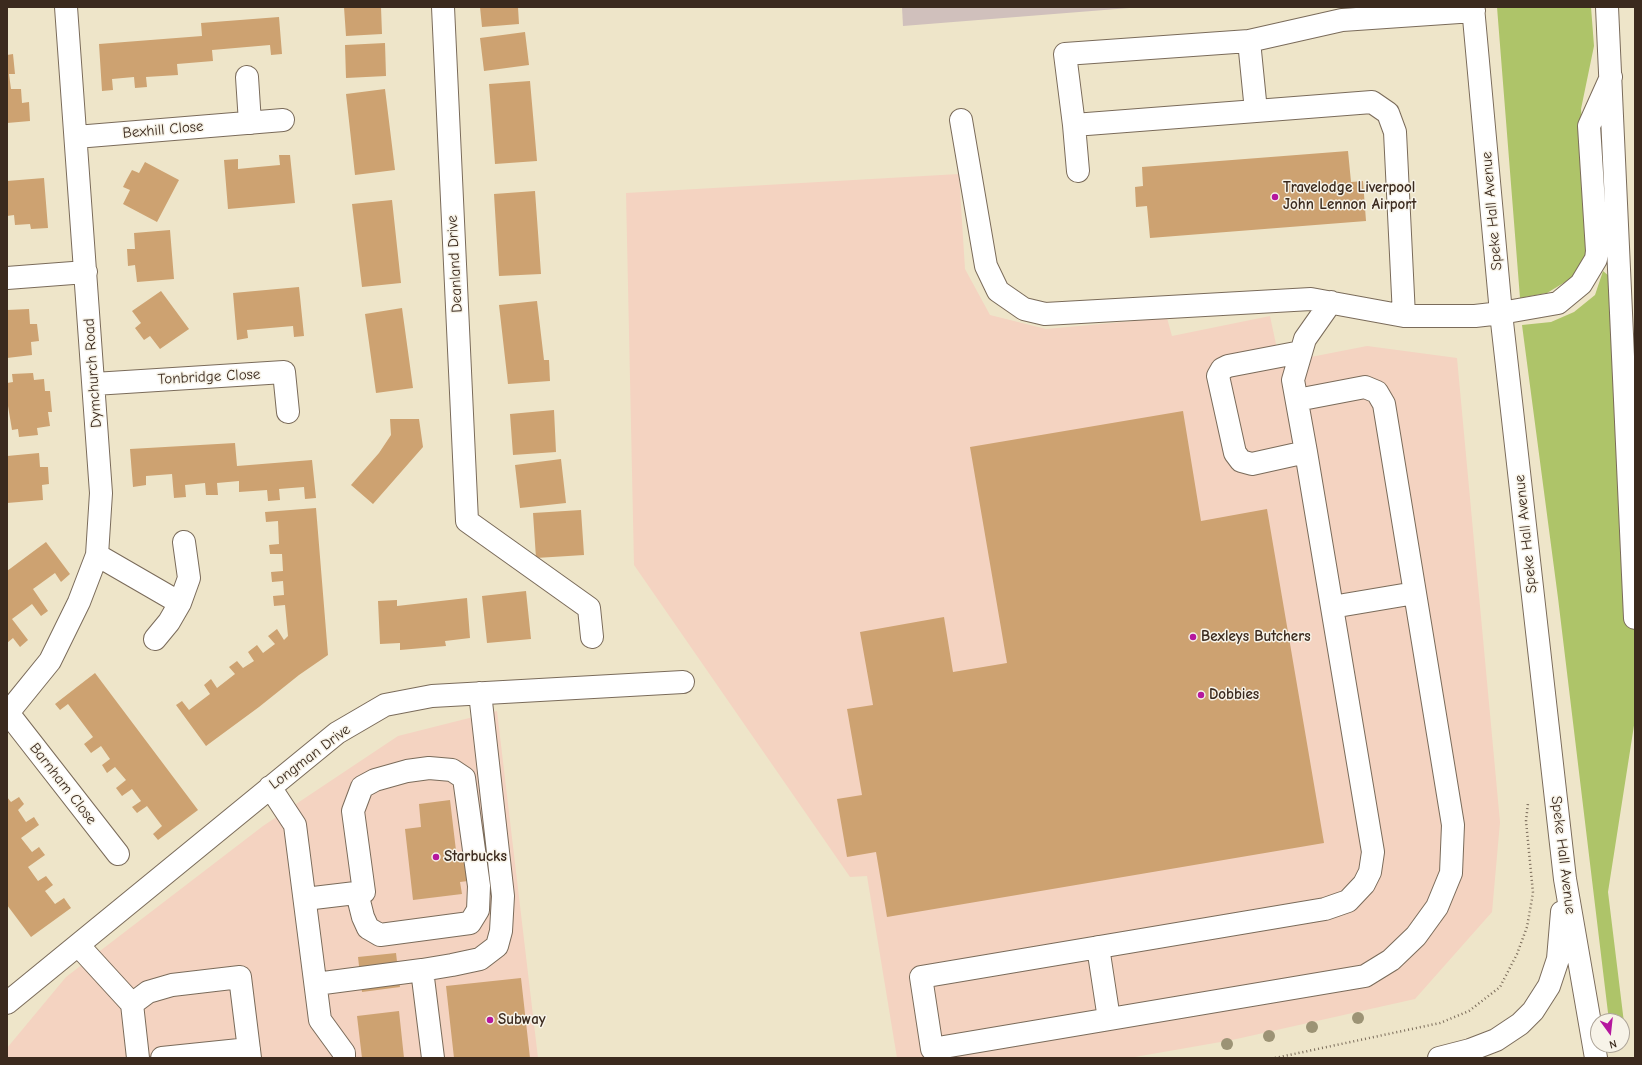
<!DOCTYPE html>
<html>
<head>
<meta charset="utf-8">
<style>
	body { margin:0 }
	#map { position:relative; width:1642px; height:1065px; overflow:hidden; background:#eee5c9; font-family:"Comic Neue",sans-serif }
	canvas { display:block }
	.frame { position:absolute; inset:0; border:8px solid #3b2a1e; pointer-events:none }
	.north { position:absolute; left:1590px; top:1013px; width:40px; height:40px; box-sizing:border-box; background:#f7f3e8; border:1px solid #aca397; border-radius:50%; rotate:165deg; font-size:11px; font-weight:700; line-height:16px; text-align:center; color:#3b2a1e }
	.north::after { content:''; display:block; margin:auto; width:14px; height:18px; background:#b5179e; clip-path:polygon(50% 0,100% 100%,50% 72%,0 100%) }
</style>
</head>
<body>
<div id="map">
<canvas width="1642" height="1065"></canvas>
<div class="frame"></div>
<div class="north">N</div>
</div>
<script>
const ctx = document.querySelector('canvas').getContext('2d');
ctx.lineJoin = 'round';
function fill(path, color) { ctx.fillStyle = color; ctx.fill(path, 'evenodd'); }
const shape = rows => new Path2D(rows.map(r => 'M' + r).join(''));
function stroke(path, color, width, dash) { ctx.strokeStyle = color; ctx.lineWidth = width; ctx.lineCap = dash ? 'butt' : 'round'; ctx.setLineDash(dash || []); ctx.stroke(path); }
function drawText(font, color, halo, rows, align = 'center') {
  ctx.font = font + ' "Comic Neue",sans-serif'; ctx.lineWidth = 3; ctx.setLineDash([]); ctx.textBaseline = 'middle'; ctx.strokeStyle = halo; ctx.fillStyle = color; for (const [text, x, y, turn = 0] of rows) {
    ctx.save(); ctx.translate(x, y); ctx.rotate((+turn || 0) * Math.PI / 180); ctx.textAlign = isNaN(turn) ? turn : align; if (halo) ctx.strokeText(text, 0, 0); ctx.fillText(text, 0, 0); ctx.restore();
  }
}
const built = shape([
	[959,174,965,269,990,315,1046,329,1167,318,1172,336,1270,316,1280,363,1367,346,1457,358,1500,822,1492,912,1415,999,1232,1040,1129,1058,897,1058,867,876,850,877,634,565,626,193],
	[497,711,538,1058,7,1058,7,1048,66,977,263,826,398,736]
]);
const industrial = shape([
	[902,7,1142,7,903,26]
]);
const green = shape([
	[1497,7,1591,7,1594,46,1581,109,1591,252,1575,276,1547,293,1520,298],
	[1603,271,1609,276,1635,582,1635,719,1608,892,1626,1039,1622,1040,1622,1021,1609,1021,1558,598,1522,325,1551,322,1574,312,1595,295]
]);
const building = shape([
	[344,7,381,7,382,34,346,36],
	[480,7,518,7,519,24,482,27],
	[279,17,282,54,271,55,270,45,212,50,213,61,177,64,178,75,146,77,147,87,135,88,134,77,112,79,113,90,102,91,99,44,202,36,201,23],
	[525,32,529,65,484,71,480,38],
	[385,43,386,76,346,78,345,45],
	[13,54,15,74,9,74,11,89,21,89,22,103,29,102,30,121,7,123,7,55],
	[530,81,537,161,495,164,489,84],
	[385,89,395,170,355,175,346,94],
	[1348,151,1351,182,1363,181,1366,221,1150,238,1147,206,1136,207,1135,187,1143,186,1142,167],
	[279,155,290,155,295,203,228,209,224,160,238,159,238,169,258,167,280,165],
	[145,162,179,180,157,222,123,204,130,190,123,187,127,179,132,170,139,173],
	[44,178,48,228,31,229,30,224,15,225,14,215,7,216,7,181],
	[535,191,541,274,499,276,494,194],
	[392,200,401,283,362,287,352,204],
	[170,230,174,279,137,282,135,265,128,266,127,249,135,249,134,233],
	[299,287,304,336,294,337,293,326,247,330,248,338,237,340,233,293],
	[161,291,189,329,160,349,150,336,144,340,135,328,141,323,132,311],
	[537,301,544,360,549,360,550,381,508,384,499,305],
	[402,308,413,388,376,393,365,314],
	[29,309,30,324,37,324,39,341,31,342,32,355,7,358,7,310],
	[33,373,34,380,44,379,45,391,50,391,52,412,48,412,50,426,37,428,38,435,19,437,18,429,12,430,8,406,7,383,13,382,12,374],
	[554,410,556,452,513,455,510,414],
	[1183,411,1201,521,1267,509,1324,843,887,917,876,852,847,857,837,799,862,795,847,709,873,705,860,632,944,617,953,672,1007,663,970,447],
	[390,419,419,419,423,447,373,504,351,485,379,453,391,435],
	[235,443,237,466,312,460,316,498,305,499,304,487,279,489,280,500,268,501,267,490,239,492,239,481,217,483,218,495,206,495,205,483,185,485,186,497,174,498,172,474,146,476,146,485,133,487,130,449],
	[39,453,40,467,48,467,49,484,42,485,43,500,7,503,7,456],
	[561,459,566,503,520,508,515,465],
	[316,508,328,655,299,675,259,707,206,746,176,705,182,701,189,710,210,694,204,685,211,679,217,688,235,674,229,667,237,661,243,668,254,661,248,652,257,645,263,653,275,644,268,636,277,629,284,640,288,636,285,605,274,606,273,596,284,595,283,581,272,582,271,572,283,571,282,554,270,554,269,545,279,544,278,521,266,522,265,512],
	[581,510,584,555,536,558,533,513],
	[46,542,70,574,61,582,55,573,33,589,48,611,41,616,32,604,12,619,28,640,20,647,13,638,7,643,7,571],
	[526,591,531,639,487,643,482,596],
	[467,598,470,638,445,641,446,646,400,650,400,643,380,644,378,601,397,600,397,606],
	[95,673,198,810,158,840,153,834,162,826,147,806,137,813,132,807,141,801,132,789,122,796,116,788,126,780,115,767,107,773,102,765,110,759,101,746,91,753,84,744,93,737,68,704,60,710,55,704],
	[7,797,11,802,19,797,24,804,18,810,26,822,34,817,39,825,21,838,32,852,39,847,45,855,28,867,38,881,46,876,53,885,45,891,55,904,64,898,71,908,31,937,7,905],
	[450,800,457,859,466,858,468,881,460,882,462,894,413,900,405,829,421,827,419,804],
	[396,953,400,987,362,992,358,957],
	[521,978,530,1058,454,1058,446,986],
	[399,1011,404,1058,362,1058,357,1016]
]);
const path = shape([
	[1275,1058,1440,1023,1469,1011,1500,987,1517,954,1527,927,1533,893,1526,821,1528,803]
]);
const minor = shape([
	[443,7,467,521,589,608,592,637],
	[1473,7,1501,313,1565,879,1596,1058],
	[1607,7,1635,618],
	[1249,41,1342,20,1474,11],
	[247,77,250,123],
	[1256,111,1249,41,1065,54,1074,125,1256,111,1372,102,1388,113,1395,132,1404,316],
	[961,120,986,266,998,291,1024,309,1045,314,1311,299,1404,316,1475,316,1501,313,1558,303,1581,284,1596,259,1597,251,1589,126,1611,77],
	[1074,125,1078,171],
	[76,137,283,120],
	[7,278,86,272],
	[1301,352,1228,366,1222,369,1218,376,1235,453,1241,461,1252,464,1306,452],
	[94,384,284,372,288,412],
	[1297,400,1365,387,1377,392,1384,404,1453,825,1451,873,1437,907,1416,936,1391,960,1365,976,932,1049,921,977,1325,909,1348,901,1364,884,1370,872,1373,852,1306,452,1293,380,1305,339,1331,302],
	[97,555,180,603,189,578,184,542],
	[1332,607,1415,593],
	[155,639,169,622,180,603],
	[8,713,118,854],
	[7,714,50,661,79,602,97,555,101,493,66,7],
	[270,787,295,825,320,1020,344,1053,344,1058],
	[305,899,364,892,353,811,362,787,375,780,407,771,429,768,452,770,464,778,479,886,478,910,470,923,380,935,368,928,363,917,357,893],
	[78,945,132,1004,138,1058],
	[1098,947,1109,1019],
	[316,984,422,970],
	[7,1003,337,733,385,705,432,696,683,682],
	[132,1004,148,992,172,985,240,977,250,1058],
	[162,1058,249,1049],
	[433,1058,422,970,452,965,480,959,497,946,501,931,503,896,480,693],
	[1439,1058,1470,1050,1496,1040,1520,1024,1533,1011,1549,986,1558,959,1562,912]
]);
const trees = [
	[1358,1018],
	[1312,1027],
	[1269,1036],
	[1227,1044]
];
const markers = [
	[1275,197,4,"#b5179e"],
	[1193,637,4,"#b5179e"],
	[1201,695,4,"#b5179e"],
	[436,857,4,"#b5179e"],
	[490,1020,4,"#b5179e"]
];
const streetNames = [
	["Bexhill Close",163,130,-5],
	["Speke Hall Avenue",1492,211,-95],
	["Deanland Drive",455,264,-93],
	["Dymchurch Road",93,373,-94],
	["Tonbridge Close",209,377,-3],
	["Speke Hall Avenue",1526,534,-96],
	["Longman Drive",310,757,-37],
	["Barnham Close",63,784,52],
	["Speke Hall Avenue",1563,855,83]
];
const poiNames = [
	["Travelodge Liverpool",1283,188],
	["John Lennon Airport",1283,205],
	["Bexleys Butchers",1201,637],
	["Dobbies",1209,695],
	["Starbucks",444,857],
	["Subway",498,1020]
];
fill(built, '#f4d3c1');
fill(industrial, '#d0c0bc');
fill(green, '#aec469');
fill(building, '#cda271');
stroke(minor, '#7a6b5a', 24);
stroke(path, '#7a6b5a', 2.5, [1, 3]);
stroke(minor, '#fff', 22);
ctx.fillStyle = '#9c9375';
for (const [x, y] of trees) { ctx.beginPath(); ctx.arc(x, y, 6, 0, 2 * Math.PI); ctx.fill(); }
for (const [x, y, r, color] of markers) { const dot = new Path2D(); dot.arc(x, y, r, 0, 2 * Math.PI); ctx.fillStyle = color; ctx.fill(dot); stroke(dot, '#f7f3e8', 1.5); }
drawText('15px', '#3b2a1e', '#f7f3e8', streetNames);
drawText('bold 15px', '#3b2a1e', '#f7f3e8', poiNames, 'left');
</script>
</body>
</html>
